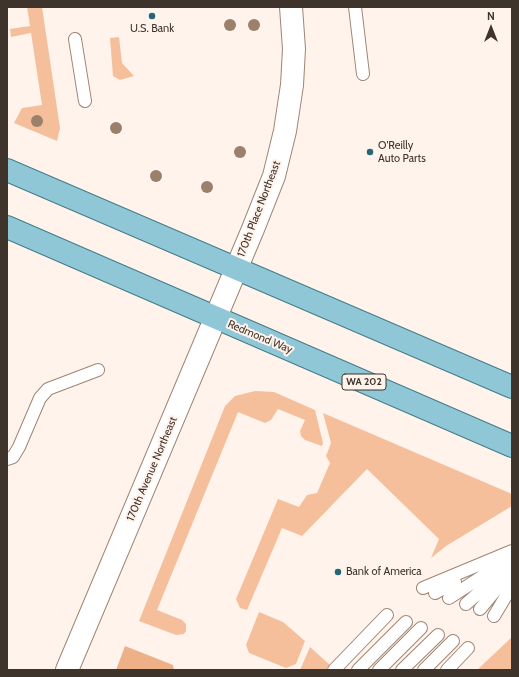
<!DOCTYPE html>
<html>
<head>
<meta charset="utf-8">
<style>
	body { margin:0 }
	#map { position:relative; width:519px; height:677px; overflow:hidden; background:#fff3eb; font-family:Cabin,sans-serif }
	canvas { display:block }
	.frame { position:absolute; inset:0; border:8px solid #3f342c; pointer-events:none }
	.north { position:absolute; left:471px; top:8px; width:40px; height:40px; -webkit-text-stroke:3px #fff3eb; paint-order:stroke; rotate:0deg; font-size:11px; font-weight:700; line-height:16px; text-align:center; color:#3f342c }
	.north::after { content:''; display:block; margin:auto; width:14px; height:18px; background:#3f342c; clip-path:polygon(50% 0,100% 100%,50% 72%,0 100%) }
</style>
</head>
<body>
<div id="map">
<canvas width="519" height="677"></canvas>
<div class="frame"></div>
<div class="north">N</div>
</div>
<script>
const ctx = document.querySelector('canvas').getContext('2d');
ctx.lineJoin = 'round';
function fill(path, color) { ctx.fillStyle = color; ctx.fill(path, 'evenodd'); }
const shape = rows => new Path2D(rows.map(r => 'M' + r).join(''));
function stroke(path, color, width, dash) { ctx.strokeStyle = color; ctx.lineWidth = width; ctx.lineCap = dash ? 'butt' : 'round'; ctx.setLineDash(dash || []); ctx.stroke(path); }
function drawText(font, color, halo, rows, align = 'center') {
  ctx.font = font + ' Cabin,sans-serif'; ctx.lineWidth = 4; ctx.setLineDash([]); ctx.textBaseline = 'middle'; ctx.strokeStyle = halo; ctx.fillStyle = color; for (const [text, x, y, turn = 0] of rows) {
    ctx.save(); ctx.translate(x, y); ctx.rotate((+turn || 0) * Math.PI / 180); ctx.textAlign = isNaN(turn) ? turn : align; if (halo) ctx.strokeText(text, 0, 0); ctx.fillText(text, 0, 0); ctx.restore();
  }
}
const green = shape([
	[27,7,42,7,60,128,57,141,14,123,22,108,42,105,31,33,11,37,10,29,30,26],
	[119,37,122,63,134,76,120,80,113,76,110,38],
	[255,391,274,392,315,410,323,443,322,446,305,440,301,436,300,431,305,420,278,409,271,420,265,423,238,412,157,610,182,620,186,624,186,631,184,634,176,635,139,621,225,406,235,396],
	[323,413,512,494,512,506,446,546,431,558,439,539,367,469,302,536,282,528,247,610,240,608,236,599,278,499,299,507,307,495,317,493,330,463,326,456,331,443],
	[259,612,283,622,305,641,296,664,286,668,249,653,246,645],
	[512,637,512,670,477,670],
	[310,647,330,665,326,670,300,670]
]);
const forest = shape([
	[125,646,173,665,174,670,116,670]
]);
const lane = shape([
	[355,7,363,74],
	[75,39,85,101],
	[7,459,13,457,19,447,40,398,48,389,98,370],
	[423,588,512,551],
	[435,593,455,582],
	[449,598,512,557],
	[466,604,510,565],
	[480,609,510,573],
	[494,616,512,586],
	[334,670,387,615],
	[358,670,406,622],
	[379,670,421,628],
	[402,670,438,635],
	[424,670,453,641],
	[447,670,468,648]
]);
const secondary = shape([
	[67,670,253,229,274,176,285,131,292,85,294,49,291,7]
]);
const primary = shape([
	[7,170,512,387],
	[7,227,512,446]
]);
const trees = [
	[230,25],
	[254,25],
	[37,121],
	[116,128],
	[240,152],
	[156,176],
	[207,187]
];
const markers = [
	[152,16,4,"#236778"],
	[370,152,4,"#236778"],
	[338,572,4,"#236778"]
];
const shields = [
	[364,382,44]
];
const shieldNames = [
	["WA 202",364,382]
];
const poiNames = [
	["U.S. Bank",152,29,"center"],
	["O'Reilly",378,146],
	["Auto Parts",378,159],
	["Bank of America",346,572]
];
const streetNames = [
	["170th Place Northeast",259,209,-69],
	["Redmond Way",260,337,23],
	["170th Avenue Northeast",152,469,-67]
];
fill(green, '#f6bf9b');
fill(forest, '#eeb087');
stroke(lane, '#9f8573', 14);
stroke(secondary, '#9f8573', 24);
stroke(primary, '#427c88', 24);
stroke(lane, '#fff', 12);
stroke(secondary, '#fff', 22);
stroke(primary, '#8fc7d6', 22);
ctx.fillStyle = '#9b806b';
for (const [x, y] of trees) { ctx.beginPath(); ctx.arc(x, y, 6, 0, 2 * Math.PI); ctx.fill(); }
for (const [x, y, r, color] of markers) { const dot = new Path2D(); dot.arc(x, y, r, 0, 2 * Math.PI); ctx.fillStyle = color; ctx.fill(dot); stroke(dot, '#fff3eb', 1.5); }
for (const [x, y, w] of shields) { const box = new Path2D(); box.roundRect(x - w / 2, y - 8, w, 16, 3); ctx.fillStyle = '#fff3eb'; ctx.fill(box); stroke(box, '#3f342c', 1); }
drawText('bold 10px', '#3f342c', null, shieldNames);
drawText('11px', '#3f342c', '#fff3eb', poiNames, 'left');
drawText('11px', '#3f342c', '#fff3eb', streetNames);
</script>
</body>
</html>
